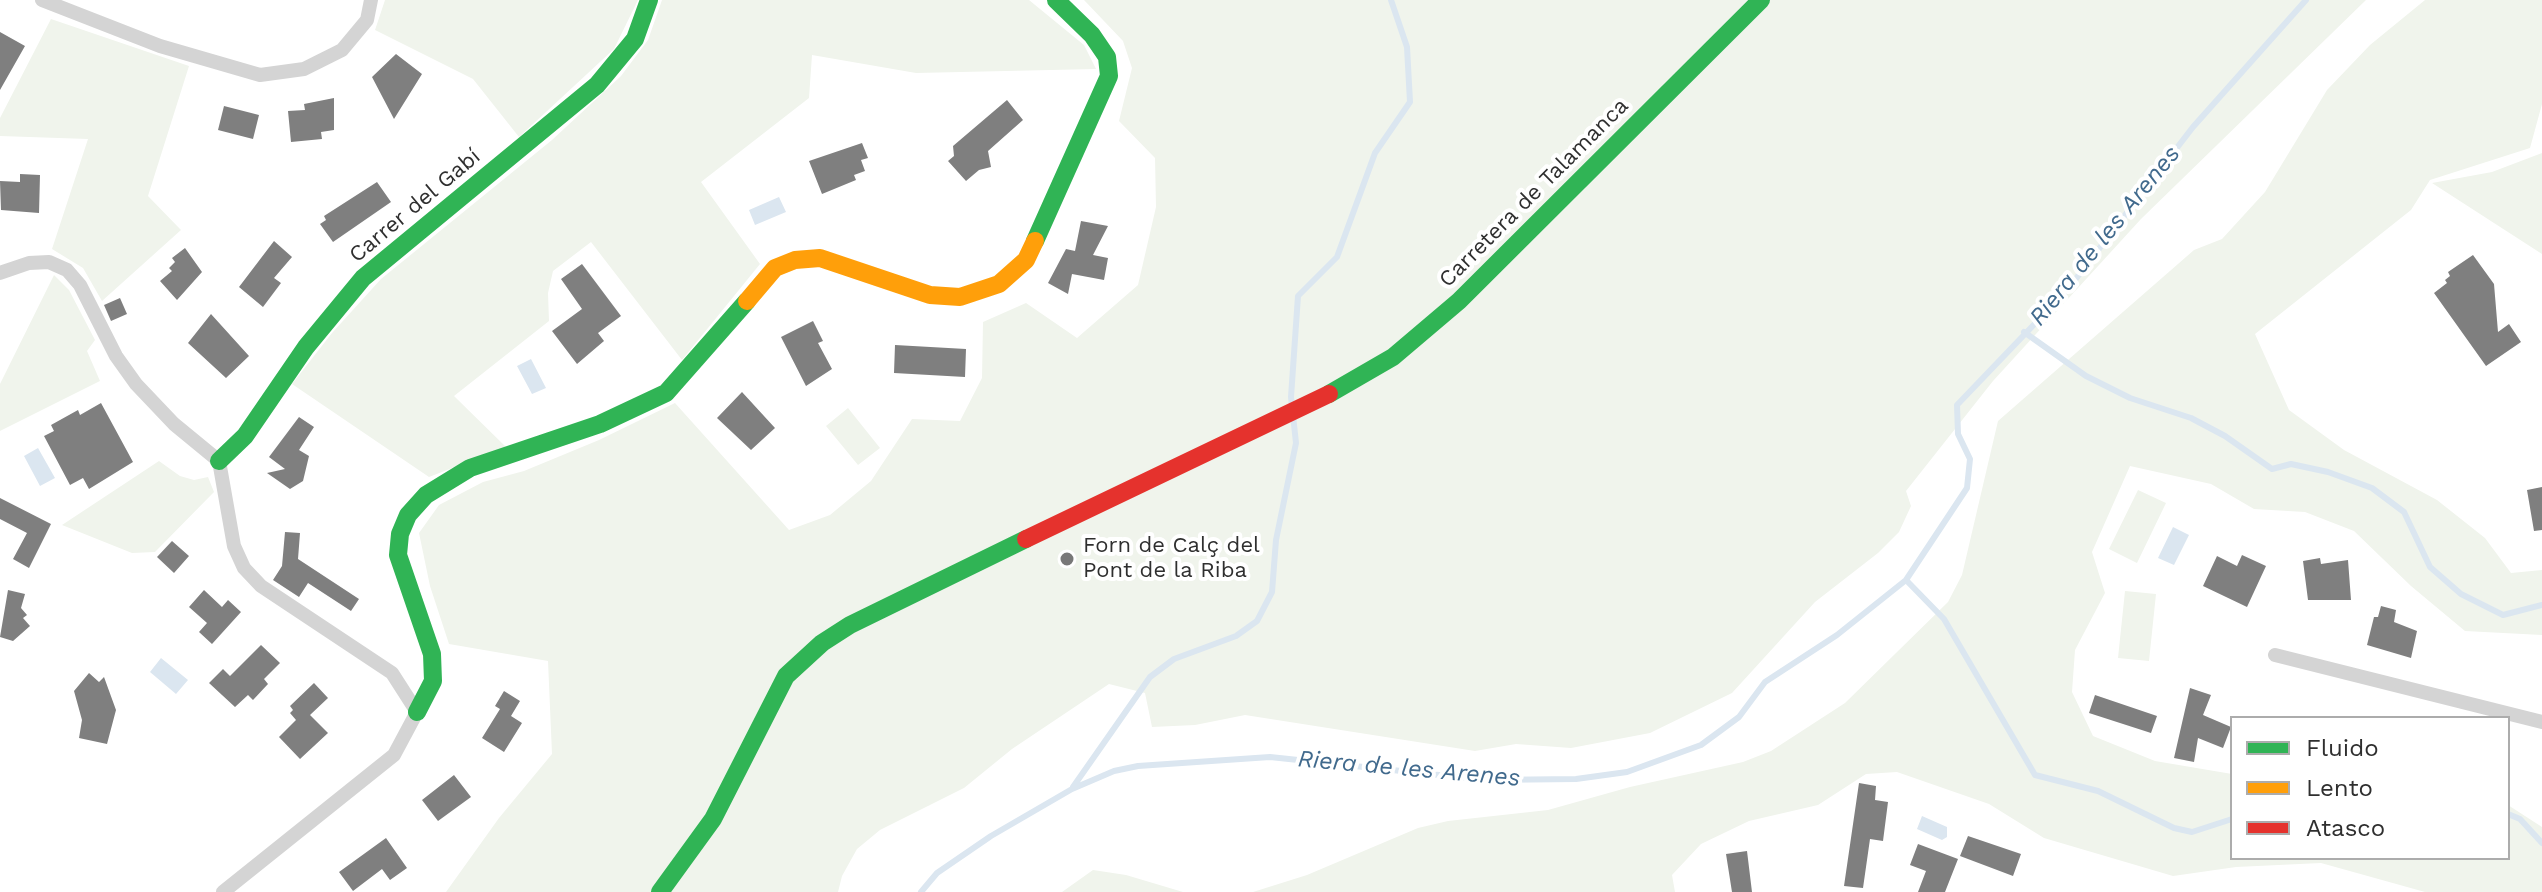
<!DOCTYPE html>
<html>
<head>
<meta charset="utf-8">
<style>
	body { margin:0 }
	#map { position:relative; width:2542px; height:892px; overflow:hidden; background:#fff; font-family:"Work Sans",sans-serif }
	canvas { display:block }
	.legend { position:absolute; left:2230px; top:716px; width:280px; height:144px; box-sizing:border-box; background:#fff; border:2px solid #acacac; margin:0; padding:10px 14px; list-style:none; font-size:24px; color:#2f2f2f }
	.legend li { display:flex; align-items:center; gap:16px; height:40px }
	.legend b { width:40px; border:2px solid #acacac }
</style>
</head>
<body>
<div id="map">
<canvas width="2542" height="892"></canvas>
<ul class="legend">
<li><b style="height:10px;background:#30b455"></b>Fluido</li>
<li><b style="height:10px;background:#ff9f0a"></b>Lento</li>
<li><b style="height:10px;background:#e5322d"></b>Atasco</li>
</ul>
</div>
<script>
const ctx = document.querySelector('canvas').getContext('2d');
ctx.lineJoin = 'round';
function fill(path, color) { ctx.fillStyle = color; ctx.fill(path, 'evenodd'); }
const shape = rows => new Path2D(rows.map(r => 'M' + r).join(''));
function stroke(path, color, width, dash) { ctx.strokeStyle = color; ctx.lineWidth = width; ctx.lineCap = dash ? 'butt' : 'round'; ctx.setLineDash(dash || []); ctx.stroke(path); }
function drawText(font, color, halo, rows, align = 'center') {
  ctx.font = font + ' "Work Sans",sans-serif'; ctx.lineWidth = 8; ctx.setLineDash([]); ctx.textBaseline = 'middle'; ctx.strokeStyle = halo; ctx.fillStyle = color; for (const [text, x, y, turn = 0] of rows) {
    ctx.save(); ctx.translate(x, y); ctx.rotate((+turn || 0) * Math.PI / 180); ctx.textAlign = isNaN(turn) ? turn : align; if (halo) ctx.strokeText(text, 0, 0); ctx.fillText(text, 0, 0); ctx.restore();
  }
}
const green = shape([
	[385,0,638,0,614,49,519,137,473,79,375,30],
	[662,0,1029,0,1084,45,1096,69,916,73,812,55,809,98,701,182,760,264,682,360,591,242,553,271,548,293,549,321,454,396,506,447,429,477,292,384,332,333,381,279,552,140,621,76,648,40],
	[1084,0,2366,0,2141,219,1993,381,1906,491,1911,506,1899,532,1878,553,1815,602,1732,693,1650,733,1571,748,1516,744,1475,751,1245,715,1195,725,1152,727,1145,693,1109,684,1012,749,964,788,880,830,857,849,842,876,838,892,446,892,499,818,552,754,548,661,449,644,430,586,419,533,439,505,483,482,524,471,599,440,675,403,789,530,830,515,871,481,912,419,960,421,982,378,983,322,1026,303,1077,338,1138,285,1156,207,1155,158,1119,121,1132,68,1123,41],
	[2425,0,2542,0,2542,104,2530,148,2430,180,2411,210,2255,334,2289,410,2344,450,2437,500,2485,538,2511,573,2542,570,2542,635,2465,631,2411,586,2354,531,2305,512,2254,509,2211,484,2130,466,2092,552,2105,593,2075,650,2072,692,2093,736,2155,761,2232,774,2232,858,2508,858,2508,805,2542,827,2542,892,2425,892,2321,863,2236,867,2173,876,2044,838,1989,804,1897,772,1866,774,1818,805,1749,821,1701,844,1672,875,1675,892,1253,892,1307,875,1418,828,1448,821,1548,810,1630,787,1743,762,1771,751,1845,703,1948,602,1962,575,1998,421,2194,250,2222,239,2265,192,2327,90,2370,45],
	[51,19,189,66,148,196,181,230,102,301,83,268,52,249,88,139,0,136,0,118],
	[2542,153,2542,254,2432,183,2492,172],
	[54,275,69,290,95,340,87,351,100,381,0,431,0,384],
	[848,408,880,448,858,465,826,426],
	[159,461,180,476,194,480,208,477,214,492,155,552,132,553,62,525],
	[2138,490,2166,503,2137,563,2109,549],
	[2125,591,2156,594,2149,661,2118,658],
	[1093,870,1126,875,1183,892,1062,892]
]);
const water = shape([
	[779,197,786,212,755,225,749,210],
	[531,359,546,388,532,394,517,366],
	[38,448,55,478,40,486,24,456],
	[2173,527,2189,535,2174,565,2158,558],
	[161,658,188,680,176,694,150,672],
	[1922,816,1947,827,1947,837,1942,840,1917,829]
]);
const stream = shape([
	[2024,332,2086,376,2130,398,2191,418,2225,436,2272,469,2291,464,2328,472,2372,488,2404,512,2430,567,2461,594,2503,615,2542,605],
	[1906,580,1944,619,2035,775,2098,791,2174,828,2192,832,2232,819],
	[1073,787,1150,677,1174,659,1236,636,1257,621,1272,592,1276,540,1296,443,1291,397,1298,296,1337,257,1375,153,1410,102,1407,47,1391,0],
	[2508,814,2520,819,2542,843],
	[921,892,937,873,991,836,1072,789,1114,771,1138,766,1270,757,1486,780,1576,779,1627,772,1701,745,1739,717,1765,682,1837,635,1906,580,1967,488,1970,459,1958,434,1957,405,2068,289,2193,127,2306,0]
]);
const building = shape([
	[0,32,25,46,0,90],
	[396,54,422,74,394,119,372,77],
	[334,98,334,130,321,132,322,139,291,142,288,111,305,110,304,104],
	[1007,100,1023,120,988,151,991,167,979,170,966,181,948,161,954,156,953,146],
	[224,106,259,115,253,139,218,130],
	[862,143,868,158,861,160,865,171,854,175,856,180,822,194,809,161],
	[20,174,40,175,39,213,1,210,0,181,20,182],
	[377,182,391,202,333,242,320,224,326,220,324,216],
	[1081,221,1108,226,1093,255,1108,258,1104,280,1072,274,1068,294,1048,283,1066,249,1075,251],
	[274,241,292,257,274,278,281,283,263,307,239,287],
	[185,248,202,272,177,300,160,281,172,271,169,268,175,262,172,258],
	[2473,255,2494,284,2498,332,2509,324,2521,342,2486,366,2434,293,2447,283,2445,280,2450,276,2448,272],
	[582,264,621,316,598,333,604,341,577,364,552,331,582,309,561,279],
	[120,298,127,314,111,321,104,305],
	[211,314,249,356,226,378,188,343],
	[813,321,823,341,818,343,832,369,806,386,781,337],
	[895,345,966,349,965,377,894,373],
	[742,392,775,428,751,450,717,418],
	[101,403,133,462,89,489,83,478,70,485,44,436,54,431,51,425,78,410,80,415],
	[299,417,314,427,299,450,309,456,303,481,290,489,267,473,285,469,269,457],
	[2542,487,2542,530,2534,531,2527,490],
	[0,498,51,524,29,568,13,559,27,533,0,519],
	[285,532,300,533,298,559,359,599,351,611,308,583,299,597,273,580,282,566],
	[172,541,189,556,174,573,157,557],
	[2242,555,2266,566,2247,607,2203,586,2217,556,2237,566],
	[2320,558,2321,564,2348,560,2351,600,2308,600,2303,561],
	[8,590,25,594,21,608,27,615,23,618,30,626,13,641,0,637],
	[204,590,222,607,228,600,241,612,212,644,199,632,207,623,189,607],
	[2381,606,2396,610,2394,622,2417,631,2411,658,2367,645,2374,617,2378,617],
	[261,645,280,663,264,679,268,684,253,700,248,695,235,707,209,683,223,669,230,676],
	[89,673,99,682,104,677,116,710,107,744,79,738,82,720,74,691],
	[314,683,328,698,310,715,328,733,300,759,279,737,296,720,290,713,293,710,290,706],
	[2190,688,2211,695,2203,715,2231,727,2223,748,2198,738,2194,762,2174,758],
	[504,691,520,701,511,716,522,723,504,752,482,738,500,709,495,706],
	[2095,695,2157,716,2151,733,2089,713],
	[454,775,471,797,438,821,422,800],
	[1859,783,1876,786,1875,800,1888,802,1883,841,1870,839,1863,888,1844,886],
	[1968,836,2021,854,2013,876,1960,856],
	[386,838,407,868,390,880,382,869,353,891,339,872],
	[1918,844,1958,859,1945,892,1918,892,1926,871,1910,865],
	[1747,851,1752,892,1732,892,1726,854]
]);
const street = shape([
	[42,0,160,46,260,75,304,69,342,50,367,20,371,0],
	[0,273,29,263,49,262,67,270,80,285,116,356,136,384,174,424,219,461,234,546,244,568,261,586,392,673,417,712,394,755,223,892],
	[2275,655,2542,722]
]);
const fast = shape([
	[1035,241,1109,76,1107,57,1092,35,1056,0],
	[1329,394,1393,357,1459,301,1761,0],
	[219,461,245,436,306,347,363,278,597,85,635,39,649,0],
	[417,712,433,681,432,654,398,555,400,534,408,515,426,495,470,468,600,424,666,393,747,301],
	[660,892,713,819,786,676,822,643,850,625,1026,539]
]);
const slow = shape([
	[747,301,775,268,795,260,820,258,930,295,960,297,999,284,1026,260,1035,241]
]);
const jam = shape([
	[1026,539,1329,394]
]);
const markers = [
	[1067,559,8,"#787878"]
];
const streetNames = [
	["Carretera de Talamanca",1534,193,-45],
	["Carrer del Gabí",415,206,-40]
];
const poiNames = [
	["Forn de Calç del",1083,546],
	["Pont de la Riba",1083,571]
];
const waterNames = [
	["Riera de les Arenes",2105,236,-51],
	["Riera de les Arenes",1409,769,5]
];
fill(green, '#f0f4ec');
fill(water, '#dbe6f0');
stroke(stream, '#dbe6f0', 6);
fill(building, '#7f7f7f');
stroke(street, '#d4d4d4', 14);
stroke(fast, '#30b455', 18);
stroke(slow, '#ff9f0a', 18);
stroke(jam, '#e5322d', 18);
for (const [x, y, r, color] of markers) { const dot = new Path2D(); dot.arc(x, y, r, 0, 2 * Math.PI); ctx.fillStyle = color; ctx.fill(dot); stroke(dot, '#fff', 3); }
drawText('22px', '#2f2f2f', '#fff', streetNames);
drawText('22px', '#2f2f2f', '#fff', poiNames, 'left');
drawText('italic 24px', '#416a8d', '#fff', waterNames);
</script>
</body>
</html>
